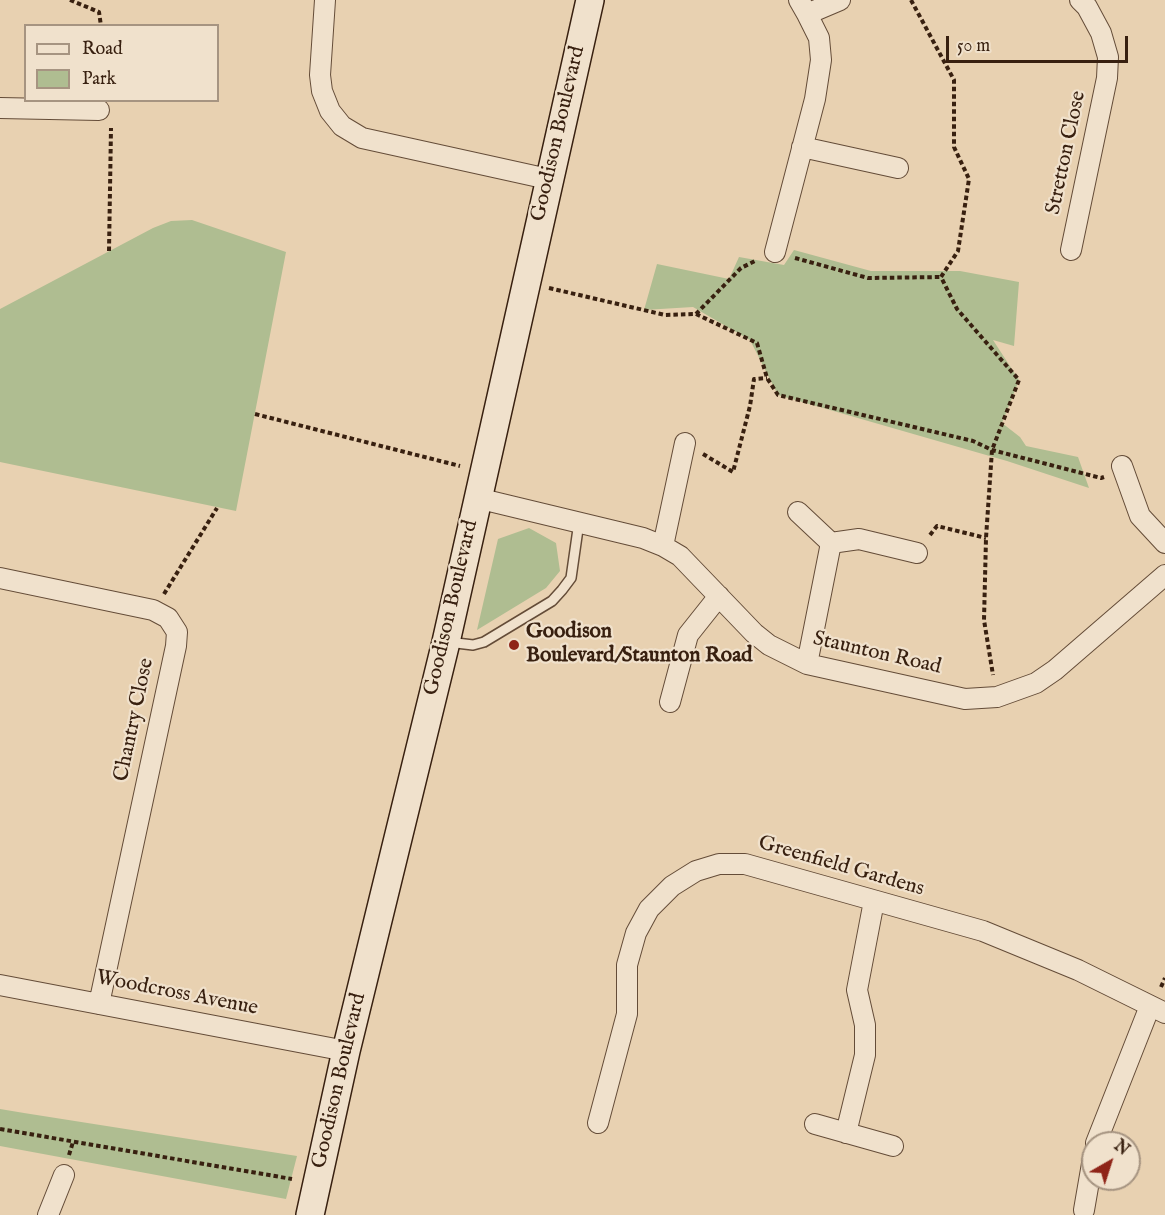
<!DOCTYPE html>
<html>
<head>
<meta charset="utf-8">
<style>
	body { margin:0 }
	#map { position:relative; width:1165px; height:1215px; overflow:hidden; background:#e8d1b1; font-family:"IM FELL English",serif }
	canvas { display:block }
	.legend { position:absolute; left:24px; top:24px; width:195px; height:78px; box-sizing:border-box; background:#f0e1cc; border:2px solid #a69481; margin:0; padding:8px 10px; list-style:none; font-size:18px; color:#382010 }
	.legend li { display:flex; align-items:center; gap:12px; height:30px }
	.legend b { width:30px; border:2px solid #a69481 }
	.north { position:absolute; left:1081px; top:1131px; width:60px; height:60px; box-sizing:border-box; background:#f0e1cc; border:2px solid #a69481; border-radius:50%; rotate:39deg; font-size:16px; font-weight:700; line-height:24px; text-align:center; color:#382010 }
	.north::after { content:''; display:block; margin:auto; width:21px; height:27px; background:#8f2418; clip-path:polygon(50% 0,100% 100%,50% 72%,0 100%) }
	.scale { position:absolute; left:946px; top:36px; width:182px; height:27px; box-sizing:border-box; border:3px solid #382010; border-top:0; padding-left:8px; font-size:18px; line-height:21px; white-space:nowrap; color:#382010; -webkit-text-stroke:4px #f0e1cc; paint-order:stroke }
</style>
</head>
<body>
<div id="map">
<canvas width="1165" height="1215"></canvas>
<ul class="legend">
<li><b style="height:8px;background:#f0e1cc"></b>Road</li>
<li><b style="height:16px;background:#afbd91"></b>Park</li>
</ul>
<div class="north">N</div>
<div class="scale">50 m</div>
</div>
<script>
const ctx = document.querySelector('canvas').getContext('2d');
ctx.lineJoin = 'round';
function fill(path, color) { ctx.fillStyle = color; ctx.fill(path, 'evenodd'); }
const shape = rows => new Path2D(rows.map(r => 'M' + r).join(''));
function stroke(path, color, width, dash) { ctx.strokeStyle = color; ctx.lineWidth = width; ctx.lineCap = dash ? 'butt' : 'round'; ctx.setLineDash(dash || []); ctx.stroke(path); }
function drawText(font, color, halo, rows, align = 'center') {
  ctx.font = font + ' "IM FELL English",serif'; ctx.lineWidth = 4.5; ctx.setLineDash([]); ctx.textBaseline = 'middle'; ctx.strokeStyle = halo; ctx.fillStyle = color; for (const [text, x, y, turn = 0] of rows) {
    ctx.save(); ctx.translate(x, y); ctx.rotate((+turn || 0) * Math.PI / 180); ctx.textAlign = isNaN(turn) ? turn : align; if (halo) ctx.strokeText(text, 0, 0); ctx.fillText(text, 0, 0); ctx.restore();
  }
}
const green = shape([
	[192,220,286,252,236,511,0,462,0,309,153,228,171,221],
	[794,250,871,271,960,271,1019,282,1014,346,993,340,1019,380,1002,423,1020,437,1026,446,1078,457,1089,488,1007,461,778,395,750,340,693,307,644,310,657,264,729,279,739,257,784,265],
	[529,528,556,543,560,571,546,588,477,630,498,539],
	[0,1109,24,1113,297,1156,286,1199,0,1146]
]);
const path = shape([
	[70,0,99,12,101,26],
	[911,0,954,80,954,147,969,179,958,251,941,277,957,309,1019,380,992,450,986,538,984,620,993,675],
	[109,251,111,128],
	[795,258,868,278,941,277],
	[549,288,665,315,696,314,741,268,757,260],
	[696,314,757,343,767,378,778,395,973,441,992,450,1101,478,1104,477],
	[255,414,460,466],
	[703,454,733,472,750,406,754,379,767,378],
	[930,535,937,526,986,538],
	[164,594,217,508],
	[1161,987,1165,978],
	[0,1129,292,1179],
	[69,1155,73,1142]
]);
const lane = shape([
	[448,642,473,645,484,642,552,601,562,590,571,578,579,522]
]);
const street = shape([
	[325,0,320,75,322,91,330,111,342,126,362,138,548,179],
	[799,0,807,14,840,0],
	[0,108,99,110],
	[802,147,898,168],
	[1071,250,1107,78,1108,57,1101,33,1087,7,1080,0],
	[775,252,815,99,821,60,819,38,807,14],
	[1122,466,1140,516,1165,543],
	[477,498,643,538,663,546,680,556,754,633,769,645,807,664,965,699,997,697,1036,683,1055,670,1165,575],
	[798,512,831,543],
	[663,546,685,443],
	[0,578,153,610,168,618,177,632,176,646,99,1004],
	[807,664,831,543,859,539,917,553],
	[670,702,688,635,719,596],
	[0,985,346,1051],
	[598,1123,627,1014,627,965,636,933,649,909,672,886,696,871,719,864,745,864,983,931,1078,970,1165,1013],
	[815,1124,893,1146],
	[846,1133,865,1055,865,1025,857,990,874,901],
	[1096,1143,1150,1006],
	[1084,1210,1093,1158],
	[48,1215,64,1175]
]);
const secondary = shape([
	[310,1215,346,1051,446,642,590,0]
]);
const markers = [
	[514,645,6,"#8f2418"]
];
const streetNames = [
	["Goodison Boulevard",559,134,-77],
	["Stretton Close",1067,153,-78],
	["Goodison Boulevard",452,608,-77],
	["Staunton Road",877,654,13],
	["Chantry Close",135,720,-78],
	["Greenfield Gardens",841,867,16],
	["Woodcross Avenue",177,994,11],
	["Goodison Boulevard",340,1081,-77]
];
const poiNames = [
	["Goodison",526,633],
	["Boulevard/Staunton Road",526,657]
];
fill(green, '#afbd91');
stroke(lane, '#644c38', 12);
stroke(street, '#644c38', 22);
stroke(secondary, '#382010', 30);
stroke(path, '#382010', 4, [4.5, 3]);
stroke(lane, '#f0e1cc', 9);
stroke(street, '#f0e1cc', 20);
stroke(secondary, '#f0e1cc', 27);
for (const [x, y, r, color] of markers) { const dot = new Path2D(); dot.arc(x, y, r, 0, 2 * Math.PI); ctx.fillStyle = color; ctx.fill(dot); stroke(dot, '#f0e1cc', 2); }
drawText('21px', '#382010', '#f0e1cc', streetNames);
drawText('bold 21px', '#382010', '#f0e1cc', poiNames, 'left');
</script>
</body>
</html>
